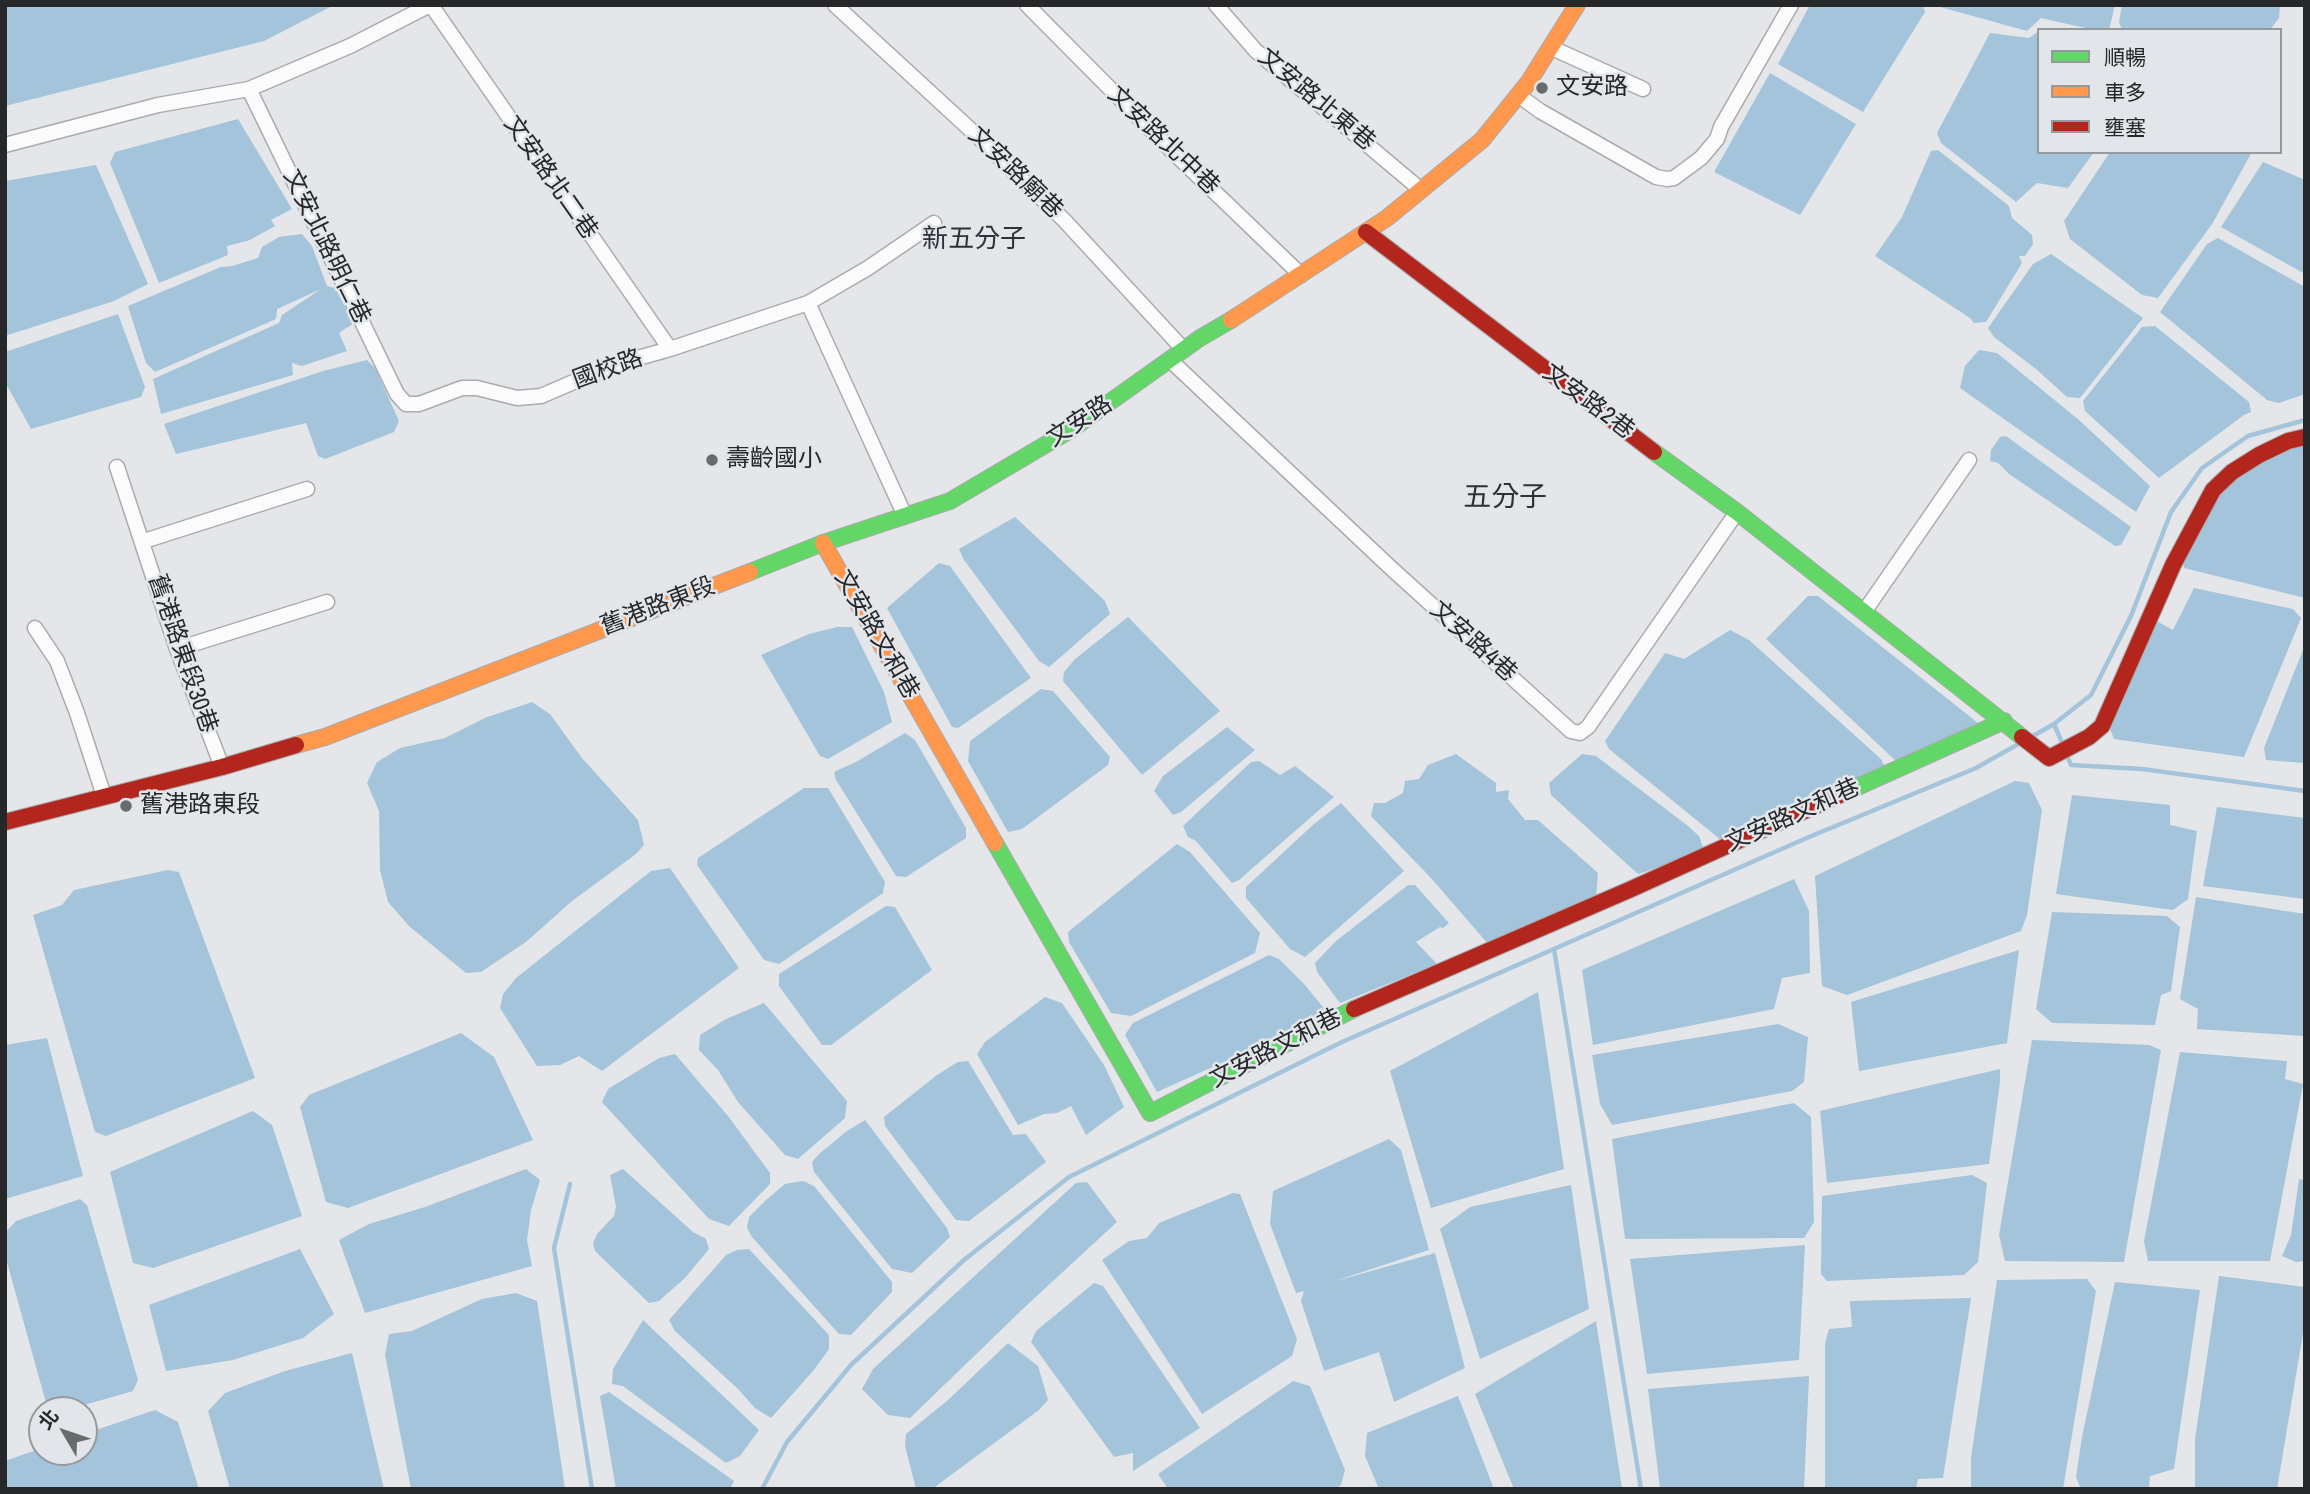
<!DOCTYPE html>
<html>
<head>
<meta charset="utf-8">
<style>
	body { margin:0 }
	#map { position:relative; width:2310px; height:1494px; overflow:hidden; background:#e4e6e9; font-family:"Archivo Narrow","Noto Sans TC",sans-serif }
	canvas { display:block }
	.frame { position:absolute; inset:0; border:7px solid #262729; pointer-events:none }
	.legend { position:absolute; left:2037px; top:28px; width:245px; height:126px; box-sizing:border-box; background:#e2e6eb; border:2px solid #979a9d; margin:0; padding:9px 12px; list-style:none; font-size:21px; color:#262729 }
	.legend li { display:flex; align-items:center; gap:14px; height:35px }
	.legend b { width:35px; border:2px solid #979a9d }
	.north { position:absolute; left:28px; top:1396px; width:70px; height:70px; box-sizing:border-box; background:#e2e6eb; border:2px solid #979a9d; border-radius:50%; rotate:309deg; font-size:19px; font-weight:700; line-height:28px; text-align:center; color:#262729 }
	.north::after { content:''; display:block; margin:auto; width:24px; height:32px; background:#686a6c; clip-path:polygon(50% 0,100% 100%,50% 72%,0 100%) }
</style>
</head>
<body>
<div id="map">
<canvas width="2310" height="1494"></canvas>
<div class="frame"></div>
<ul class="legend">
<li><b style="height:9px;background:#63d668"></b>順暢</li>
<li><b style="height:9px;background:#ff974d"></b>車多</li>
<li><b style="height:9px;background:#b3261e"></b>壅塞</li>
</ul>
<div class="north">北</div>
</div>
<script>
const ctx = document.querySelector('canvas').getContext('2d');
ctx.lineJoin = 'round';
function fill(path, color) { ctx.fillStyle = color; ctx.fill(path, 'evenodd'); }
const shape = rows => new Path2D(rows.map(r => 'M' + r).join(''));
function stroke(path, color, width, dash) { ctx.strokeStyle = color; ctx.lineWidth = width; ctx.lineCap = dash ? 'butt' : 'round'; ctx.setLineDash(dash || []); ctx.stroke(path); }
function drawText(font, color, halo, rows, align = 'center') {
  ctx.font = font + ' "Archivo Narrow","Noto Sans TC",sans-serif'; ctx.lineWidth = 5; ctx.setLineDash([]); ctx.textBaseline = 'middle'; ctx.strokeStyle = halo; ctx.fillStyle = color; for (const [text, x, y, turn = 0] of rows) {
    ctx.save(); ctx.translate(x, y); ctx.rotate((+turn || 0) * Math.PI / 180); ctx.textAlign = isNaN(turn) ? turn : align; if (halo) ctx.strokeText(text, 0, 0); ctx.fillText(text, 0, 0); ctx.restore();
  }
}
const water = shape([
	[5,5,334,5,264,41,5,106],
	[1810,5,1923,5,1925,12,1863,112,1778,64],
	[1933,5,2115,5,2109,30,2094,30,2041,18,2027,31],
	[2122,5,2280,5,2279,18,2270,30,2122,30,2119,22],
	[2039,31,2039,152,2094,152,2068,188,2037,183,2016,202,1941,143,1937,133,1990,33,2029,38],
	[1770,73,1856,124,1800,215,1714,172],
	[238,119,292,209,271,220,275,226,250,240,227,246,228,255,159,283,110,163,115,152],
	[1938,150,2009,206,2012,218,2032,235,2033,244,2025,256,2019,256,2022,263,1986,322,1974,323,1970,318,1875,256,1902,217,1931,151],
	[2110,152,2252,152,2212,224,2158,298,2142,295,2070,239,2064,221],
	[2263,162,2305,180,2305,274,2221,227],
	[96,165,148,284,114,301,5,336,5,181],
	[302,234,312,246,327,286,335,288,354,323,339,333,347,351,302,366,292,363,293,375,161,414,153,379,279,323,282,315,321,289,277,309,276,319,155,372,146,363,128,306,221,267,232,266,258,258,262,247,279,237],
	[2218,238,2305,287,2305,394,2279,403,2267,400,2160,312,2207,244],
	[2051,254,2143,318,2080,398,2067,397,2036,369,1994,337,1988,328,2033,264],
	[118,314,145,387,141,397,31,429,5,382,5,352],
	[2155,326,2249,402,2251,412,2244,415,2159,478,2085,411,2083,401,2142,327],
	[1979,350,1997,353,2079,420,2150,486,2136,512,1960,388,1965,366],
	[367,360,375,368,399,421,394,432,325,459,318,456,306,423,176,454,164,424,323,371],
	[2006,436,2131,527,2121,545,2115,546,2009,474,1998,463,1990,461,1991,450,2000,437],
	[2305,441,2305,598,2184,568,2181,550,2233,476],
	[1015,517,1105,601,1110,614,1049,667,1039,661,964,560,959,549],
	[939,563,950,566,1031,678,958,728,952,727,887,608],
	[2194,588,2293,609,2301,618,2244,757,2114,739,2109,726,2153,619,2173,630],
	[1808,596,1818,596,1978,723,1897,762,1766,639],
	[1128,617,1220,711,1142,775,1063,681,1064,672,1075,659],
	[837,627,852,627,884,692,892,722,828,759,820,756,761,655,809,634],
	[1730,630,1749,640,1881,759,1886,769,1721,840,1609,749,1605,741,1665,653,1684,659],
	[2305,645,2305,763,2266,760,2264,748],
	[1041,689,1053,691,1110,757,1108,765,1022,829,1008,832,968,761,970,741],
	[532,702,550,714,582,758,638,820,644,845,636,854,572,901,526,942,481,972,466,973,409,926,388,902,380,870,379,811,367,783,377,762,400,748,445,738,487,717],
	[1227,727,1255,750,1181,812,1173,815,1154,791,1163,776],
	[905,733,915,740,966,828,966,838,906,877,896,876,836,780,834,772,856,762],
	[1456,754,1496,783,1496,792,1509,790,1508,799,1525,820,1538,820,1598,873,1596,897,1489,945,1431,878,1371,816,1374,803,1385,803,1403,793,1405,781,1419,779,1428,765],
	[1582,754,1596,756,1688,826,1699,836,1703,847,1709,851,1638,874,1551,795,1549,783],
	[1259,761,1280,775,1295,766,1334,797,1239,880,1232,883,1196,841,1188,837,1183,826,1251,762],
	[2015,781,2029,783,2042,810,2027,915,2021,931,1847,995,1822,986,1815,876],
	[804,788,828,788,885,882,883,893,779,964,764,960,697,865,698,858],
	[2072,795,2170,805,2170,825,2197,831,2188,899,2173,910,2056,894],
	[1341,803,1404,871,1305,957,1290,949,1246,898,1246,887,1314,824],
	[2217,807,2305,818,2305,899,2203,886],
	[1177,844,1190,852,1260,933,1255,953,1131,1016,1111,1013,1069,942,1068,932],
	[670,868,739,968,602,1071,579,1056,560,1065,537,1066,500,1008,503,994,516,978,651,871],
	[168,870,179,872,255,1078,106,1136,95,1132,33,915,62,905,74,890],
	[1794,879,1809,911,1810,973,1782,978,1774,1009,1593,1045,1582,970],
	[1408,885,1415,885,1449,923,1443,928,1440,927,1416,942,1437,964,1340,1003,1317,972,1315,963,1336,941],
	[2196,897,2305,914,2304,1036,2197,1029,2198,1009,2180,999],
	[886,906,895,907,932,970,831,1045,822,1045,779,986,779,974],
	[2052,912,2167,916,2180,927,2171,991,2161,995,2155,1025,2052,1023,2036,1009],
	[2019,950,2007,1043,1859,1071,1851,1002],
	[1269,955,1279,959,1304,984,1323,1007,1326,1016,1157,1092,1125,1035,1133,1023],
	[1538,992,1564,1169,1431,1208,1390,1071],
	[1045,997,1062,1003,1104,1065,1124,1107,1086,1135,1071,1106,1057,1113,1044,1114,1018,1125,977,1054,985,1042],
	[764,1003,847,1101,845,1118,798,1159,785,1155,738,1102,718,1070,699,1050,700,1035,726,1019],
	[1778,1024,1808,1037,1804,1082,1792,1091,1612,1125,1600,1104,1592,1055],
	[461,1033,494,1057,533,1140,348,1208,326,1202,300,1107,309,1095],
	[47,1038,83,1176,5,1199,5,1045],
	[2032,1040,2149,1045,2161,1050,2124,1262,2005,1261,1999,1235],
	[2180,1052,2287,1061,2285,1079,2303,1084,2270,1261,2148,1261,2144,1241],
	[675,1054,728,1116,770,1173,770,1184,729,1226,709,1219,602,1102,608,1089,659,1058],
	[968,1061,1013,1135,1026,1134,1046,1162,969,1221,956,1220,885,1126,884,1117,937,1075,958,1062],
	[2000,1069,2000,1082,1989,1164,1827,1183,1820,1111],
	[1794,1103,1811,1117,1814,1222,1804,1238,1625,1239,1612,1139],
	[253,1111,272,1125,302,1216,153,1268,133,1263,110,1172],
	[865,1120,947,1228,950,1237,912,1273,892,1269,814,1172,812,1162,819,1154,847,1131],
	[1389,1139,1401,1150,1429,1250,1332,1282,1435,1253,1465,1368,1394,1402,1379,1352,1324,1371,1301,1301,1304,1291,1296,1293,1270,1224,1273,1191],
	[526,1169,540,1180,531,1210,527,1240,532,1266,365,1313,339,1240,369,1224,425,1207],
	[623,1169,693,1232,706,1239,709,1249,685,1278,659,1301,649,1303,595,1251,593,1243,597,1234,614,1216,616,1207,610,1175],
	[1972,1175,1987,1183,1978,1262,1964,1275,1827,1281,1821,1274,1822,1196],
	[2299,1179,2305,1180,2305,1261,2296,1262,2282,1256,2291,1235],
	[803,1181,814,1186,892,1282,892,1292,851,1335,839,1334,752,1237,747,1228,749,1217,766,1200,785,1184],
	[1087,1182,1117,1222,1027,1305,910,1418,888,1415,862,1389,873,1369,1076,1183],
	[1571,1185,1589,1309,1480,1359,1440,1229,1470,1207],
	[1233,1193,1240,1194,1297,1339,1292,1356,1202,1414,1102,1260,1129,1241,1147,1238,1159,1223],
	[80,1199,87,1205,138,1380,133,1391,67,1410,48,1410,5,1255,5,1233,16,1221],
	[1805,1245,1799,1360,1647,1374,1630,1259],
	[300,1249,334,1314,303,1338,233,1360,166,1371,149,1305],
	[749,1249,829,1335,829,1349,814,1370,771,1418,755,1408,738,1389,675,1331,669,1320,726,1255,737,1250],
	[2219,1276,2305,1287,2305,1321,2277,1489,2195,1489,2195,1439],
	[2087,1279,2096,1291,2063,1489,1971,1489,1971,1458,1997,1280],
	[2115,1282,2200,1290,2174,1469,2150,1476,2149,1489,2081,1489,2076,1477,2082,1437],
	[1094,1283,1103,1286,1200,1428,1133,1471,1133,1453,1114,1457,1031,1342,1036,1331],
	[516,1293,537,1301,565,1489,411,1489,385,1355,389,1334,412,1331,482,1299],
	[1971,1298,1943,1478,1918,1479,1916,1489,1825,1489,1825,1343,1829,1329,1852,1327,1850,1301],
	[643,1320,759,1430,740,1456,726,1463,623,1386,612,1384,613,1369],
	[1596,1321,1622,1488,1514,1489,1475,1394],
	[1008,1343,1038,1366,1048,1400,1039,1410,932,1489,916,1489,905,1446,906,1434,947,1401],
	[352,1353,384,1489,230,1489,208,1411,225,1393,285,1371],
	[1809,1376,1804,1489,1660,1489,1648,1389],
	[1293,1381,1310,1386,1345,1470,1341,1485,1334,1489,1168,1489,1158,1474],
	[609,1392,734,1481,730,1489,616,1489,600,1396],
	[1458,1396,1494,1489,1379,1489,1365,1456,1367,1433],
	[155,1410,178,1422,199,1489,5,1489,5,1461,42,1448,42,1452,84,1452,84,1434]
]);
const stream = shape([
	[2054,724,2063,745],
	[2033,736,2054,724,2091,695,2131,616,2171,512,2202,468,2248,436,2305,420],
	[2066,753,2071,765,2142,769,2305,791],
	[1554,949,1641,1489],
	[570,1184,554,1248,592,1489],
	[762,1489,787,1442,851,1365,964,1260,1069,1177,1342,1042,1809,837,1976,768,2022,742]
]);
const street = shape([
	[431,5,670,349],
	[835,5,973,132,1064,220,1184,350],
	[1027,5,1171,150,1301,275],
	[1216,5,1256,51,1421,190],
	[1552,48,1643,89],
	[249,89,397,394,406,404,419,404,462,388,477,388,517,398,541,396,613,365,670,349,808,303,868,268,934,223],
	[1518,95,1540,111,1656,177,1667,179,1674,178,1701,158,1717,139,1721,127,1791,5],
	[5,145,158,105,249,89,350,46,430,5],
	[808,303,905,516],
	[1170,360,1392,569,1571,731,1580,733,1588,727,1737,512],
	[117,467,177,649,222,767],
	[144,541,307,489],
	[1864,612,1969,460],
	[35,628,57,661,77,713,104,796],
	[177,649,327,602]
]);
const fast = shape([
	[1654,452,1737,512,2022,737],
	[750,572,823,543,950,501,1072,429,1200,338,1231,320],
	[1844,793,2004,721],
	[995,843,1150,1113,1354,1009]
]);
const slow = shape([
	[1231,320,1387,218,1482,140,1528,83,1577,5],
	[823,543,995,843],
	[296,745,325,737,750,572]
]);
const jam = shape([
	[1366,232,1654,452],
	[2022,737,2049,758,2089,737,2102,726,2173,565,2213,490,2232,472,2259,455,2288,441,2305,437],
	[5,822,222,767,296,745],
	[1354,1009,1629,890,1844,793]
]);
const markers = [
	[1542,88,7,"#686a6c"],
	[712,460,7,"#686a6c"],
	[126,806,7,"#686a6c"]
];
const poiNames = [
	["文安路",1556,88],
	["壽齡國小",726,460],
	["舊港路東段",140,806]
];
const streetNames = [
	["文安路北東巷",1316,100,40],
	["文安路北中巷",1163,141,44],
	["文安路廟巷",1015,173,44],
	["文安路北二巷",550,178,55],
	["文安北路明仁巷",326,247,64],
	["國校路",608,370,-20],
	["文安路2巷",1588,402,37],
	["文安路",1080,422,-33],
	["舊港路東段",658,607,-21],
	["文安路文和巷",876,635,60],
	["文安路4巷",1473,642,42],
	["舊港路東段30巷",182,654,71],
	["文安路文和巷",1793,816,-24],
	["文安路文和巷",1276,1049,-27]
];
const neighbourhoodNames = [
	["新五分子",974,240]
];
const quarterNames = [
	["五分子",1505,498]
];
fill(water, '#a3c4da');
stroke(stream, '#a3c4da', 4.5);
stroke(street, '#a9abac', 17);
stroke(fast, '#a9abac', 18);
stroke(slow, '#a9abac', 18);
stroke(jam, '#a9abac', 18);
stroke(street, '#fbfbfc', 14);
stroke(fast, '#63d668', 16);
stroke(slow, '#ff974d', 16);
stroke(jam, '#b3261e', 16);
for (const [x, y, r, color] of markers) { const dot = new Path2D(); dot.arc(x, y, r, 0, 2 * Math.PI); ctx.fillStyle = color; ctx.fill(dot); stroke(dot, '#e2e6eb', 2.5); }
drawText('24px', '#262729', '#e2e6eb', poiNames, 'left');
drawText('24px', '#262729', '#e2e6eb', streetNames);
drawText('26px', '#2e3135', '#e2e6eb', neighbourhoodNames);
drawText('28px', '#2e3135', '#e2e6eb', quarterNames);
</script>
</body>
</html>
